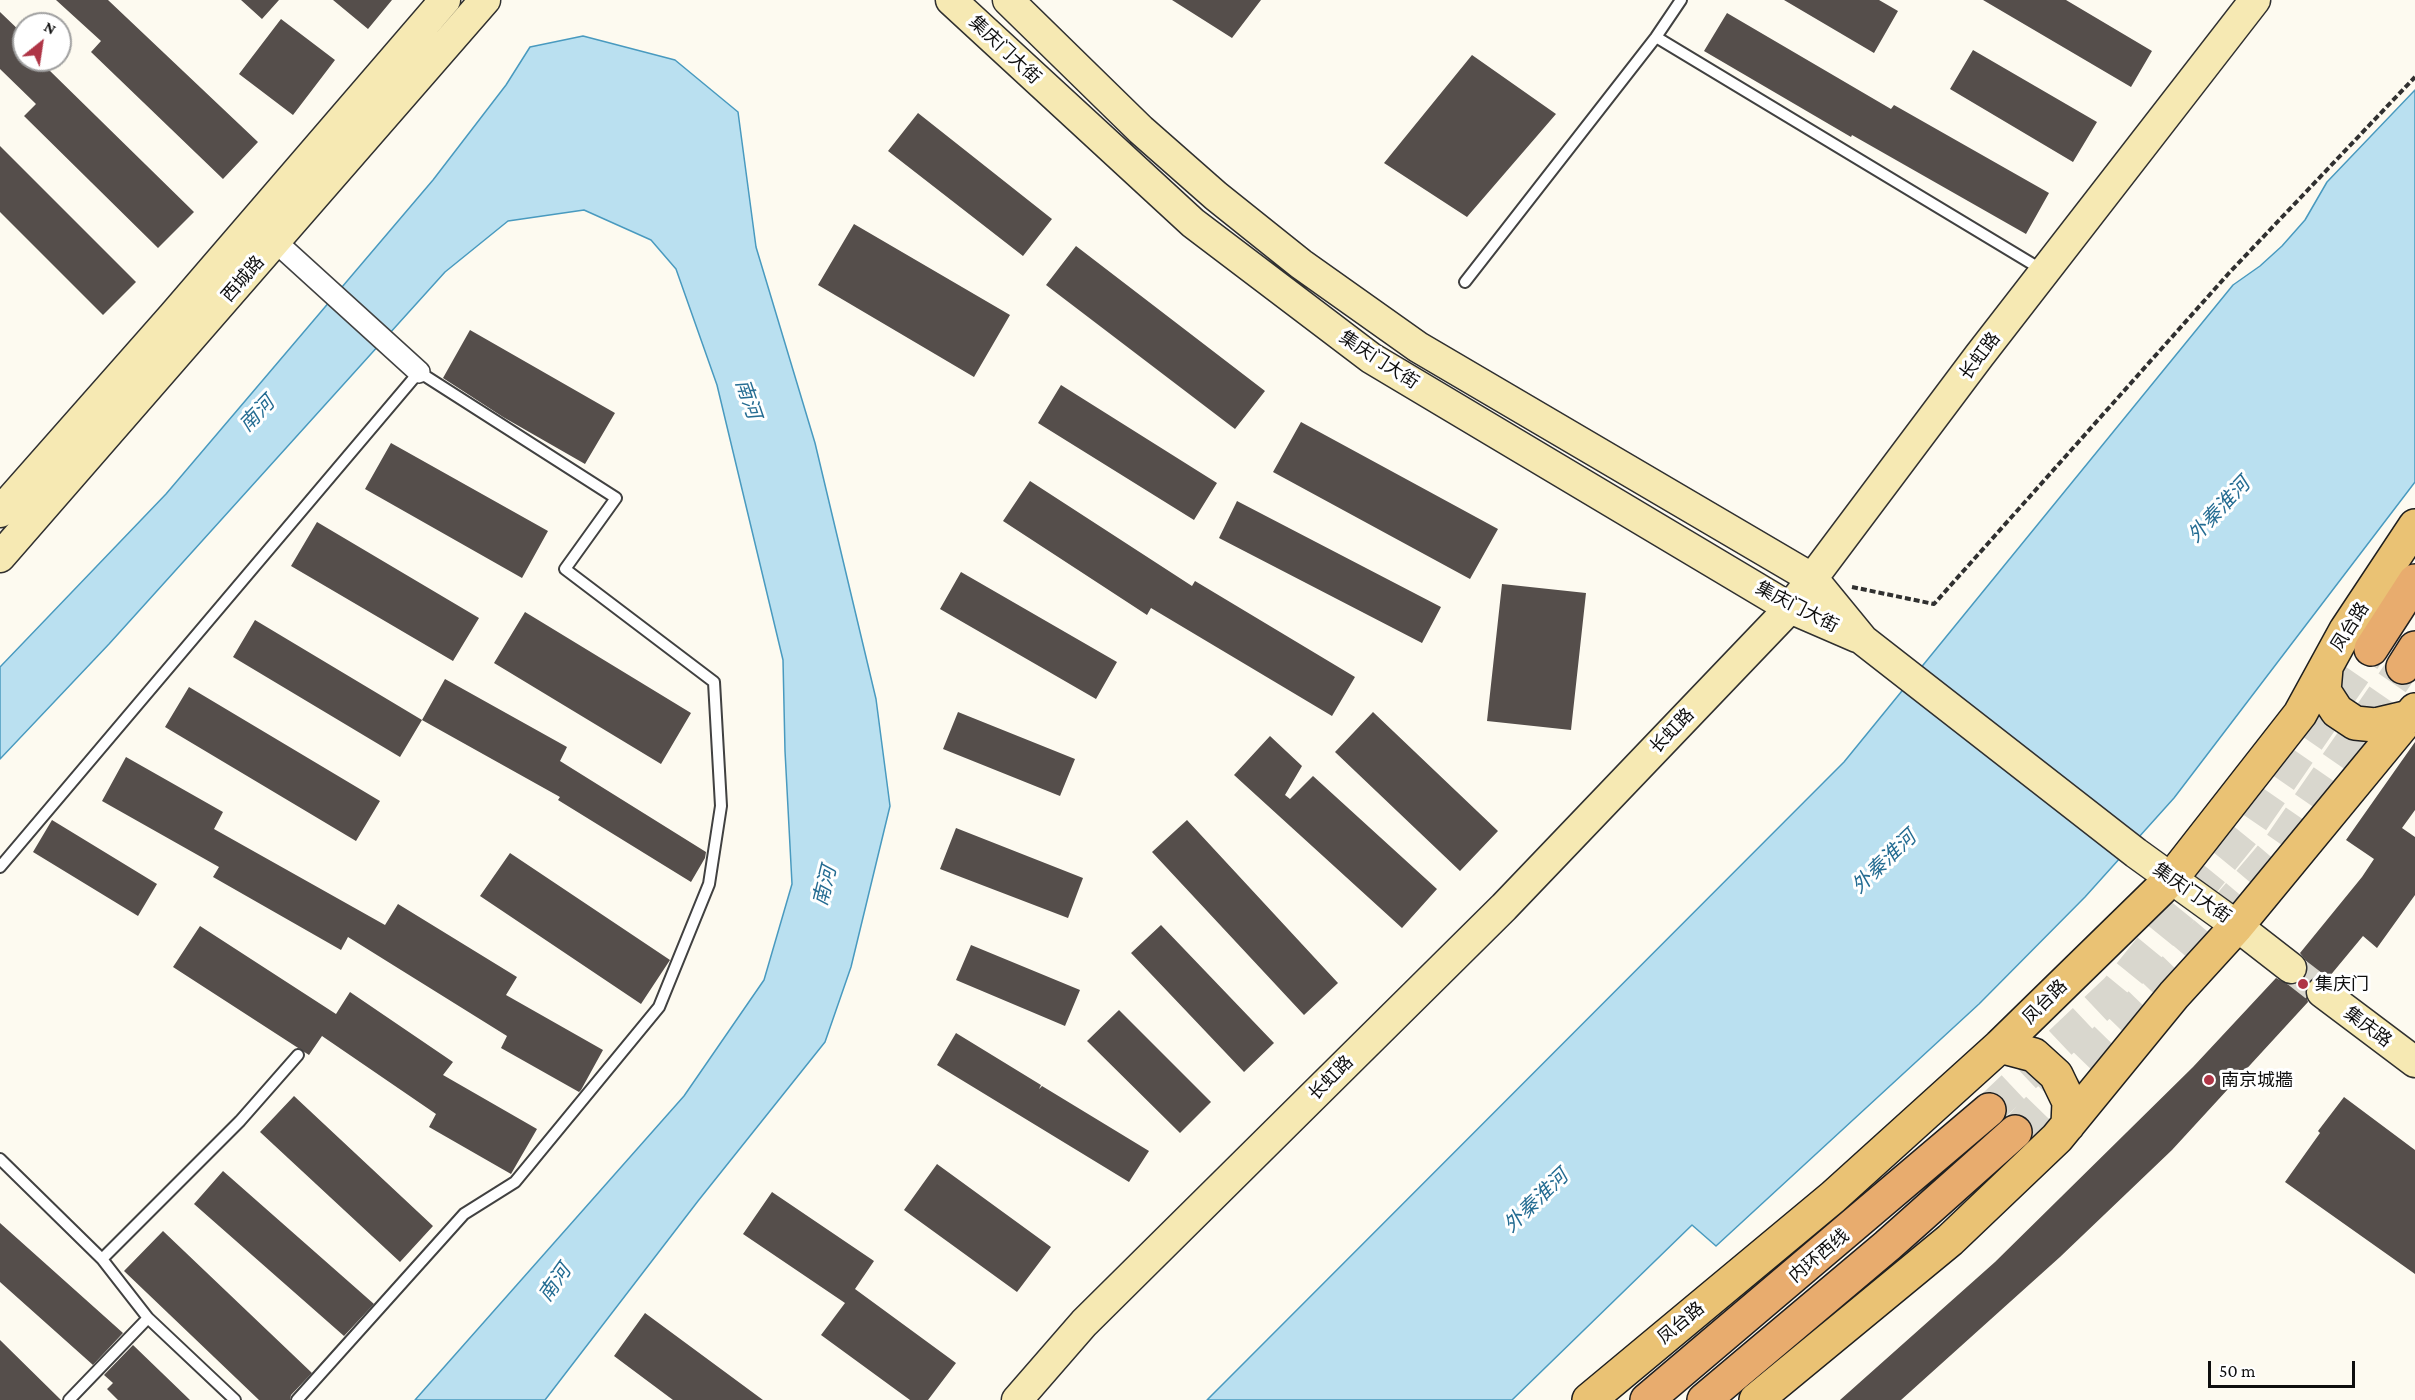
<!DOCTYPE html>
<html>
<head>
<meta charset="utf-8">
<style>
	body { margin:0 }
	#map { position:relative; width:2415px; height:1400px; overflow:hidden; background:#fdfaf0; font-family:"Crimson Pro",serif }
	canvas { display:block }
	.north { position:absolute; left:12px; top:12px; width:60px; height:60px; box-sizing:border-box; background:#fff; border:2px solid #9f9f9f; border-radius:50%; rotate:30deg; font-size:16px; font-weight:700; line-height:24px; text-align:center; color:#0e0e0e }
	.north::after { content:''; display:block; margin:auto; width:21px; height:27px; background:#af3546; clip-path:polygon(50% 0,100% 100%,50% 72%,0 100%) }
	.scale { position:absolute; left:2208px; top:1361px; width:147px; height:27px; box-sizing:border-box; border:3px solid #0e0e0e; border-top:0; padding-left:8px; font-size:18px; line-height:21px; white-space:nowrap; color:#0e0e0e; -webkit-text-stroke:4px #fff; paint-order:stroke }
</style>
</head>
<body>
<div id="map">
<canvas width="2415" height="1400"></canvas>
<div class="north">N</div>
<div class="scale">50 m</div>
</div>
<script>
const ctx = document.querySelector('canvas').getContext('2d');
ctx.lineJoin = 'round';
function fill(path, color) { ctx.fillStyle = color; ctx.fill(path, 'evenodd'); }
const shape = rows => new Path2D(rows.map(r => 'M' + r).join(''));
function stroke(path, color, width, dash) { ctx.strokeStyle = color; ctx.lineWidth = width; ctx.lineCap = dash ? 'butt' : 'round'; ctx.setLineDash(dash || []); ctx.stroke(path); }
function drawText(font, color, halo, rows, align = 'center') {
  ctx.font = font + ' "Crimson Pro","Noto Sans SC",serif'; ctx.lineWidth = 6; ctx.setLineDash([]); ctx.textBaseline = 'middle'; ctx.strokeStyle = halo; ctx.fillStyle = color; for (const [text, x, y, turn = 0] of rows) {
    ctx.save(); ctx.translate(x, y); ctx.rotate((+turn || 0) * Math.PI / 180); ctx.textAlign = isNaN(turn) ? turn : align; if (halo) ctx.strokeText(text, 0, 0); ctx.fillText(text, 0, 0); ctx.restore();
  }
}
const water = shape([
	[583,36,675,60,738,112,756,247,815,443,876,699,890,806,851,967,825,1042,698,1201,545,1400,415,1400,684,1096,764,980,792,884,785,751,783,660,717,385,676,269,651,240,584,210,508,221,445,272,109,644,0,759,0,667,166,494,433,180,506,85,530,47,583,36],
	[2415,90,2415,482,2174,798,2085,897,1979,1004,1716,1246,1692,1225,1512,1400,1207,1400,1844,762,2233,285,2260,266,2282,246,2305,220,2327,182,2415,90]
]);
const building = shape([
	[56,0,108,0,258,142,223,179,91,52,101,41],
	[241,0,279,0,262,19],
	[333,0,392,0,368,29],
	[1172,0,1261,0,1232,38],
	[1784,0,1879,0,1898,11,1874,53],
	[1983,0,2066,0,2152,51,2131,87],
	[0,12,24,35,24,60,56,60,48,69,194,212,158,248,24,116,36,104,0,69],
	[1727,13,1891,109,1894,105,2049,193,2026,234,1852,135,1851,137,1704,51],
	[281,19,335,60,293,115,239,74],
	[1973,50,2097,122,2073,162,1950,89],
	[1472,55,1556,114,1467,217,1384,163],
	[918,113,1052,219,1023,256,888,151],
	[0,146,136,282,103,315,0,212],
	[854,224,1010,315,974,377,818,285],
	[1076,246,1265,391,1235,429,1046,285],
	[470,330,615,413,585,464,503,417,443,378],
	[1061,385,1217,483,1194,520,1038,423],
	[1301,422,1498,529,1470,579,1273,472],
	[391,443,548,531,522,578,365,489],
	[1030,481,1192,586,1195,581,1355,677,1332,716,1151,608,1147,615,1003,521],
	[1237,501,1441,607,1422,643,1219,538],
	[317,522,479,618,453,661,291,566],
	[961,572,1117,662,1096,699,940,609],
	[1502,584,1586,593,1571,730,1487,721],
	[525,612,691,713,661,764,494,663],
	[255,620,422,720,400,757,233,657],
	[445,679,567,747,560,761,706,852,705,858,691,882,558,800,560,797,422,720],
	[189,687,380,801,356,841,165,727],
	[958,712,1075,759,1060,796,943,749],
	[1373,712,1498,831,1460,871,1335,752],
	[1270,736,1302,766,1285,795,1290,799,1313,776,1437,889,1402,928,1234,775],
	[2415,742,2415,810,2402,828,2415,837,2415,895,2377,948,2363,936,2329,977,2316,976,2309,981,2305,990,2308,1002,2172,1150,2060,1257,1901,1400,1840,1400,1995,1262,2193,1067,2276,978,2289,985,2297,984,2304,979,2308,971,2307,962,2300,953,2362,877,2374,859,2346,840],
	[126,757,223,812,214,829,385,925,398,904,517,977,506,995,603,1050,581,1090,579,1092,501,1048,507,1036,348,937,341,950,213,877,219,867,102,801],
	[52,820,157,884,138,916,33,852],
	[1187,820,1338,983,1304,1015,1152,852],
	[956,828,1083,878,1068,918,940,869],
	[510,853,670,960,641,1004,480,896],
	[1161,925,1274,1043,1244,1072,1131,953],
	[200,926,336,1014,350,992,453,1062,443,1075,537,1129,511,1174,429,1127,436,1114,322,1036,309,1055,173,967],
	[971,945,1080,990,1065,1026,956,980],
	[1119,1010,1211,1102,1180,1133,1087,1041],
	[956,1033,1041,1085,1039,1089,1042,1086,1149,1151,1129,1182,937,1065],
	[294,1096,433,1226,400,1262,260,1132],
	[2344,1097,2415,1150,2415,1274,2285,1182,2320,1133,2318,1131],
	[937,1164,1051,1247,1017,1292,904,1210],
	[223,1171,374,1304,344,1336,194,1204],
	[772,1192,874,1261,855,1289,956,1363,928,1400,910,1400,821,1335,845,1303,743,1234],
	[0,1223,123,1333,93,1365,0,1282],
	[163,1231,312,1373,291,1395,290,1400,259,1400,124,1271],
	[645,1313,763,1400,673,1400,614,1356],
	[0,1340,61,1400,0,1400],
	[133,1345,190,1400,118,1400,107,1389,113,1383,104,1375]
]);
const secondaryTunnel = shape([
	[2291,968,2322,992]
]);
const trunkTunnel = shape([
	[1989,1110,2117,989,2247,829,2371,649],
	[2015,1132,2182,960,2280,845,2403,667]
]);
const path = shape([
	[1852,587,1934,604,2229,273,2415,77]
]);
const service = shape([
	[1656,37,2044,271],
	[1465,282,1656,37,1681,0],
	[0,867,419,372,616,498,565,569,714,682,721,806,709,884,659,1007,515,1182,464,1214,297,1400],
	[0,1159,102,1259,148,1318,235,1400],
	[102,1259,240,1121,298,1055],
	[69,1400,148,1318]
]);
const minor = shape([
	[276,242,419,372]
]);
const secondary = shape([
	[951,0,1193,223,1371,358,1790,608,1857,637],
	[1008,0,1141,130,1216,196,1301,264,1418,347,1813,579,1863,640,2136,853,2237,926,2291,968],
	[0,512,173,316,445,0],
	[0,557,485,0],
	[2322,992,2415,1062],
	[1017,1400,1084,1323,1504,907,1790,608,1979,356,2255,0]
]);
const primary = shape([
	[2326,668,2324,691,2337,711,2355,723,2375,725,2409,717],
	[2000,1046,2034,1055,2056,1075,2069,1102,2068,1125],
	[1589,1400,1833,1197,2000,1046,2171,879,2300,714,2346,630,2415,526],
	[1756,1400,1950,1240,2057,1138,2174,995,2237,926,2415,710]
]);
const trunk = shape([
	[2371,649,2415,581],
	[2403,667,2415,648],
	[1647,1400,1989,1110],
	[1704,1400,1887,1246,2015,1132]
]);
const markers = [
	[2303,984,6,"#af3546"],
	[2209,1080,6,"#af3546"]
];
const streetNames = [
	["集庆门大街",1005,50,43],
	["西城路",243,279,-49],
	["长虹路",1980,356,-53],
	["集庆门大街",1379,360,33],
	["集庆门大街",1797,607,27],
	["凤台路",2350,627,-58],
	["长虹路",1672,731,-46],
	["集庆门大街",2192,893,35],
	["凤台路",2045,1002,-45],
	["集庆路",2368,1027,37],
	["长虹路",1331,1078,-45],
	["内环西线",1819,1256,-40],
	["凤台路",1681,1323,-40]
];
const poiNames = [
	["集庆门",2315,984],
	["南京城牆",2221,1080]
];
const waterNames = [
	["南河",748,399,71],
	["南河",257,414,-46],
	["外秦淮河",2219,510,-47],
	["外秦淮河",1884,862,-44],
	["南河",825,886,-76],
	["外秦淮河",1536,1201,-44],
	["南河",555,1283,-55]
];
fill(water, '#bae0f0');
stroke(water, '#499abf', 1.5);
fill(building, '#554e4b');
stroke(secondaryTunnel, '#d9d7ce', 30, [30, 15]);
stroke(trunkTunnel, '#d9d7ce', 33, [33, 16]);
stroke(service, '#414141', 14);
stroke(minor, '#414141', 24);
stroke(secondary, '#303030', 33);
stroke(primary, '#1f1f1f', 36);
stroke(trunk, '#1f1f1f', 36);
stroke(path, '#303030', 4, [6, 3]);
stroke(service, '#fff', 10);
stroke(minor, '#fff', 21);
stroke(secondary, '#f6e9b3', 30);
stroke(primary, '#eac274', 33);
stroke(trunk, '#e8ac6e', 33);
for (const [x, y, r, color] of markers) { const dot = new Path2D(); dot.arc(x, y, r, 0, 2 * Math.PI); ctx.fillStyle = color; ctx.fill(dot); stroke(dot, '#fff', 2); }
drawText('18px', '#0e0e0e', '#fff', streetNames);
drawText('18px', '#0e0e0e', '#fff', poiNames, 'left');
drawText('italic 20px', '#246c92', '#fff', waterNames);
</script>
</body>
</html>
